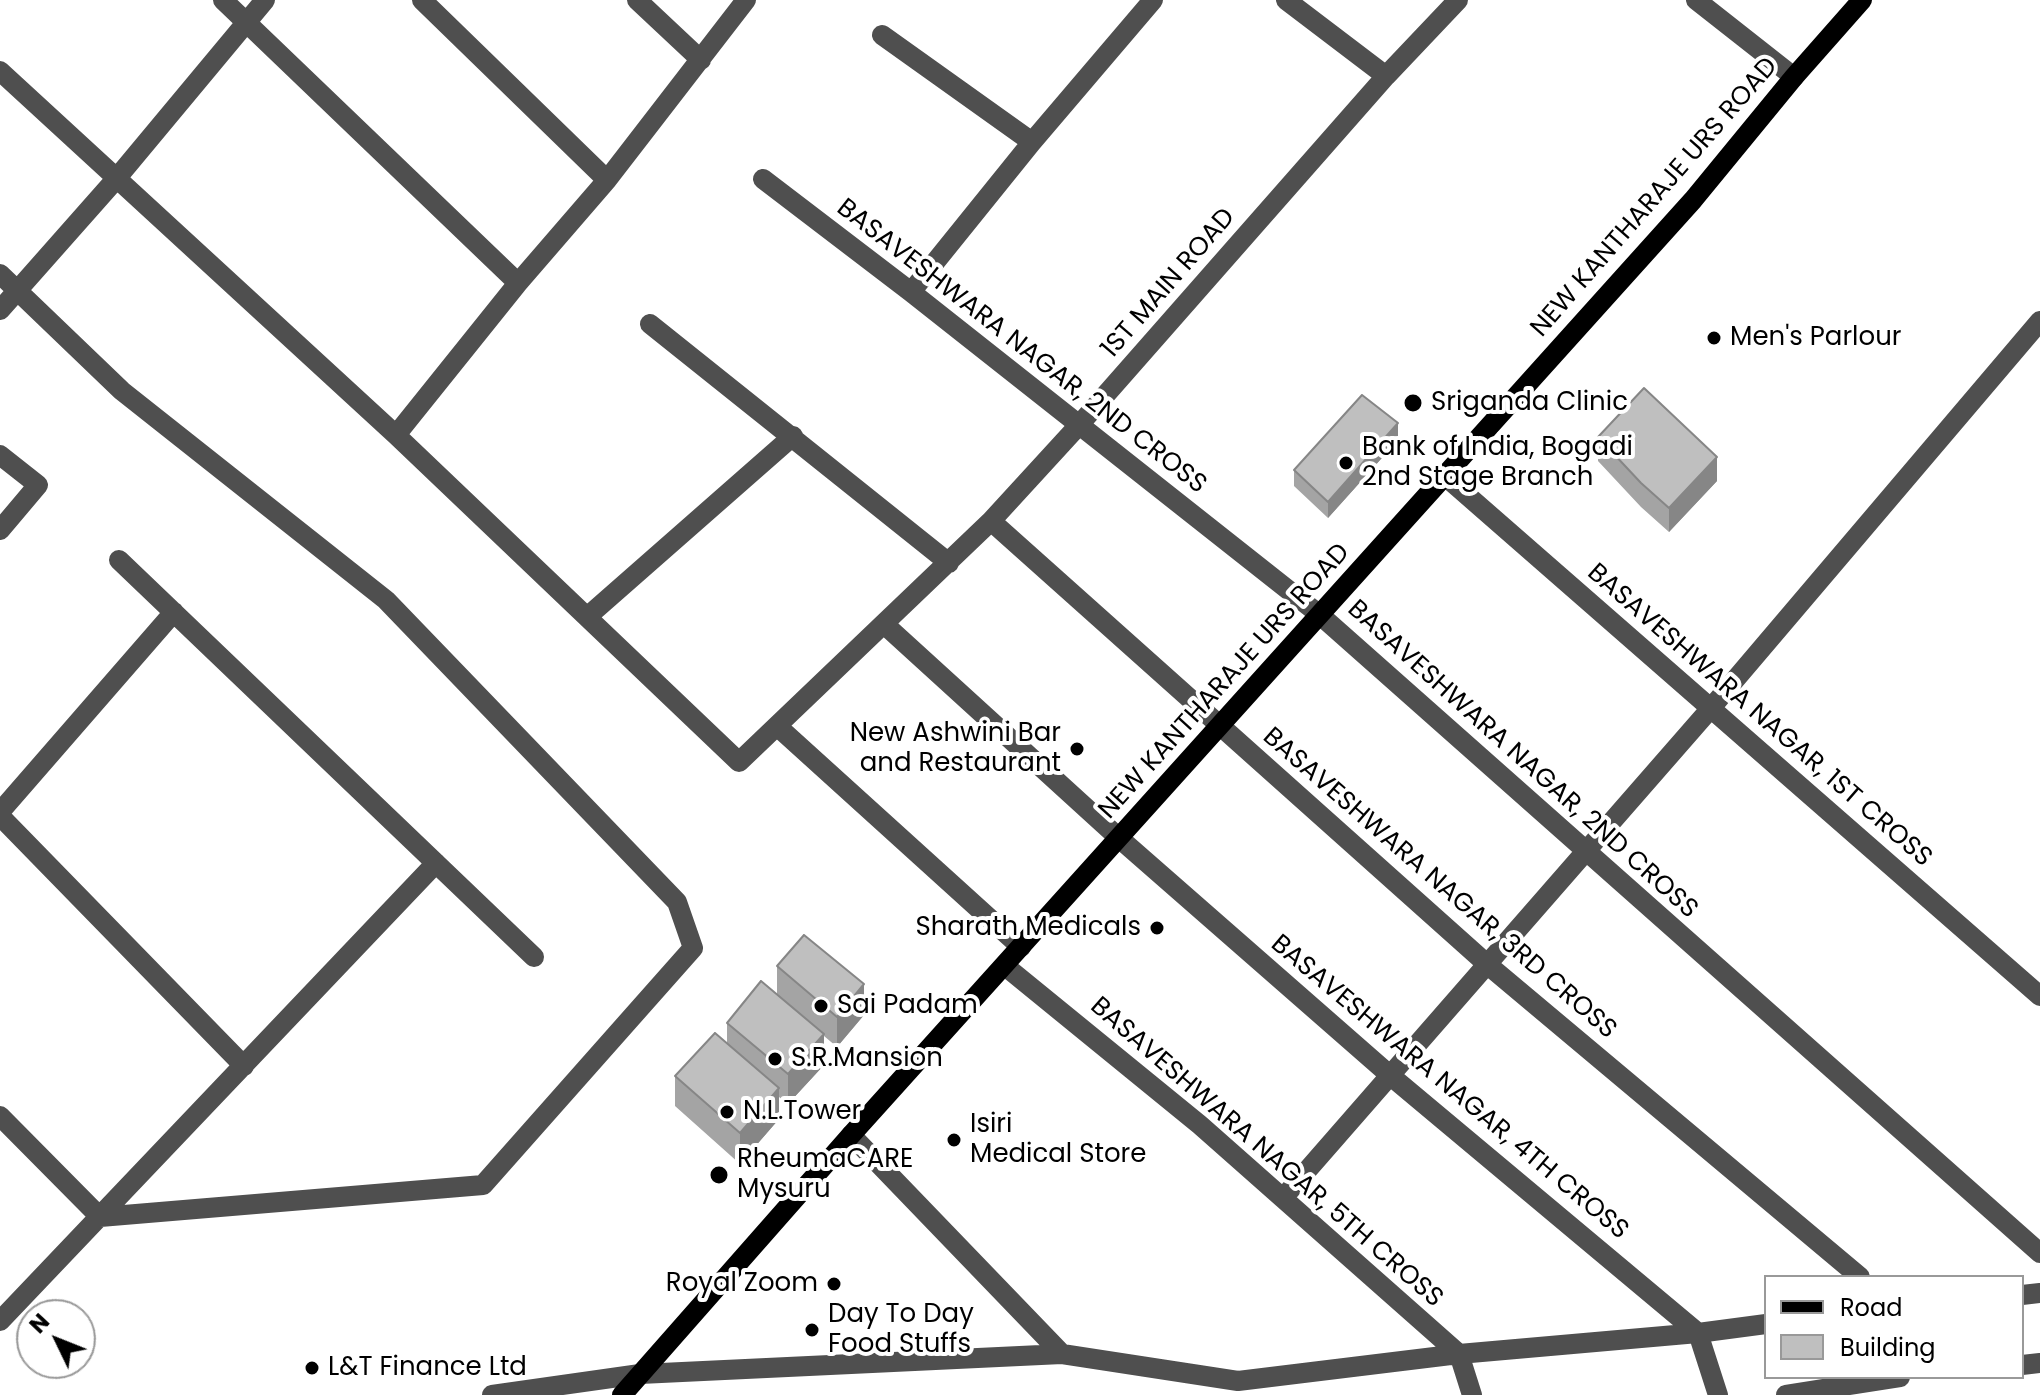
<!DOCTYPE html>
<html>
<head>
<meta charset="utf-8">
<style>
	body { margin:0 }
	#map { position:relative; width:2040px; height:1395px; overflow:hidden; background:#fff; font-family:Poppins,sans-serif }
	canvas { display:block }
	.legend { position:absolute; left:1764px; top:1275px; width:260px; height:104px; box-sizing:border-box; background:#fff; border:2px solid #999; margin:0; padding:10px 14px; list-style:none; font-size:24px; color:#000 }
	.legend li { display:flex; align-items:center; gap:16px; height:40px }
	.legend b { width:40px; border:2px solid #999 }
	.north { position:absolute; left:16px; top:1299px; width:80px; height:80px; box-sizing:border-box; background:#fff; border:2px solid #999; border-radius:50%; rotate:313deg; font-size:22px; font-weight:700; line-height:32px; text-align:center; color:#000 }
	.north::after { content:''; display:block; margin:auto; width:28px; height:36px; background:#000; clip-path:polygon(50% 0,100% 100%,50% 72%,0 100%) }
</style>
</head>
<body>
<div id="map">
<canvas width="2040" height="1395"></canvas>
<ul class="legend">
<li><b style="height:10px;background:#000"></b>Road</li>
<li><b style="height:22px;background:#bfbfbf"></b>Building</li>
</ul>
<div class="north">N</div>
</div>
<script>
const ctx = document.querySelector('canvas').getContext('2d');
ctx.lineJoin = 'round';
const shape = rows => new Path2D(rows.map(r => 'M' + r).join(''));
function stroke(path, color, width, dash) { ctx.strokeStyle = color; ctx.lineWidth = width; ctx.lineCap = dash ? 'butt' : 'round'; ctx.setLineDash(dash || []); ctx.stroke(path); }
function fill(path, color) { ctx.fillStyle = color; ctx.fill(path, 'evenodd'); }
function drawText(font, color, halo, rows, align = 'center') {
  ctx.font = font + ' Poppins,sans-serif'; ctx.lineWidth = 8; ctx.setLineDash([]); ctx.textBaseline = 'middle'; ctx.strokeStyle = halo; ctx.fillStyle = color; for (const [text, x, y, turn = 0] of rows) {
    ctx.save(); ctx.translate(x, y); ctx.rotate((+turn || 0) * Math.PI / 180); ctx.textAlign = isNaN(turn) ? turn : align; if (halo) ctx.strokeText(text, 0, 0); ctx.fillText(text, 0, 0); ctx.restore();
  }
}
const minor = shape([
	[223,0,518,283],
	[422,0,607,180],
	[637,0,701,60],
	[1286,0,1386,76],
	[1696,0,1794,77],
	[882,35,1032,142],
	[0,71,396,435,739,762,991,521,1079,425,1386,76,1458,0],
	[763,179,911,292,1320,615,2040,1253],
	[0,274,122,391,386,600,677,902,693,948,483,1185,100,1217,0,1116],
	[911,292,1032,142,1153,0],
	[0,310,116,179,265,0],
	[650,324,949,563],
	[396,435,518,283,607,180,746,0],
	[0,455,38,485,0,530],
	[1445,476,2040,996],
	[991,521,1488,965,1860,1277],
	[119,560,534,957],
	[587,617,793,436],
	[884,624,1119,838,1392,1077,1698,1333,1718,1395],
	[777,726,1021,947],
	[0,812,174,612],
	[0,816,244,1066],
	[1005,966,1200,1125,1459,1354,1472,1395],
	[851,1135,1062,1354],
	[1283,1198,1711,708,2040,321],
	[2022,1295,2040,1293],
	[0,1321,436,863],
	[2022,1365,2040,1363],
	[492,1395,640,1374,1062,1354,1238,1381,1459,1354,1698,1333,1766,1324],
	[1786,1395,1900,1377]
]);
const major = shape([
	[622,1395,851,1135,1693,200,1794,77,1862,0]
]);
const wall = shape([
	[1598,437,1717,481,1669,532,1641,507,1598,461],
	[1398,440,1328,518,1294,486,1294,470],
	[777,966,864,1015,837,1047,824,1036,824,1065,788,1104,779,1097,779,1119,740,1164,675,1106,675,1076,727,1043,727,1023,777,995]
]);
const shadedWall = shape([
	[1398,423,1398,440,1328,518,1328,502],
	[1717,457,1717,481,1669,532,1669,508],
	[864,984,864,1015,837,1047,837,1017],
	[824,1034,824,1065,788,1104,788,1074],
	[779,1088,779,1119,740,1164,740,1133]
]);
const building = shape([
	[1644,388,1717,457,1669,508,1641,483,1598,437,1644,388],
	[1362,395,1398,423,1328,502,1294,470,1362,395],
	[804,935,864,984,837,1017,777,966,804,935],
	[761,981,824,1034,788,1074,727,1023,761,981],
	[715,1033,779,1088,740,1133,675,1076,715,1033]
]);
const markers = [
	[1714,338,8,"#000"],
	[1413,403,10,"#000"],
	[1346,463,8,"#000"],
	[1077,749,8,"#000"],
	[1157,928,8,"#000"],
	[821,1006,8,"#000"],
	[775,1059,8,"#000"],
	[727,1112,8,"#000"],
	[954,1140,8,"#000"],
	[719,1175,10,"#000"],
	[834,1284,8,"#000"],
	[812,1330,8,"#000"],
	[312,1368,8,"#000"]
];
const streetNames = [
	["NEW KANTHARAJE URS ROAD",1655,198,-49],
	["1ST MAIN ROAD",1169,284,-49],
	["BASAVESHWARA NAGAR, 2ND CROSS",1021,347,38],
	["NEW KANTHARAJE URS ROAD",1225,682,-48],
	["BASAVESHWARA NAGAR, 1ST CROSS",1759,716,41],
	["BASAVESHWARA NAGAR, 2ND CROSS",1522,760,42],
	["BASAVESHWARA NAGAR, 3RD CROSS",1439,884,41],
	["BASAVESHWARA NAGAR, 4TH CROSS",1449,1088,40],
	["BASAVESHWARA NAGAR, 5TH CROSS",1266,1153,41]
];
const poiNames = [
	["Men's Parlour",1730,338],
	["Sriganda Clinic",1431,403],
	["Bank of India, Bogadi",1362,448],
	["2nd Stage Branch",1362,478],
	["New Ashwini Bar",1061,734,"right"],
	["and Restaurant",1061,764,"right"],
	["Sharath Medicals",1141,928,"right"],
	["Sai Padam",837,1006],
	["S.R.Mansion",791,1059],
	["N.L.Tower",743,1112],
	["Isiri",970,1125],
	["Medical Store",970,1155],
	["RheumaCARE",737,1160],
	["Mysuru",737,1190],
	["Royal Zoom",818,1284,"right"],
	["Day To Day",828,1315],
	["Food Stuffs",828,1345],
	["L&T Finance Ltd",328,1368]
];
stroke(minor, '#4f4f4f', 20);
stroke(major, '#000', 20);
fill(wall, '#a4a4a4');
fill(shadedWall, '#868686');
fill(building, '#bfbfbf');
stroke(building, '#868686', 2);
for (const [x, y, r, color] of markers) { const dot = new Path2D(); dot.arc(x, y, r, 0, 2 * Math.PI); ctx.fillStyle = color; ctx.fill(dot); stroke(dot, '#fff', 3); }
drawText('26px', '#000', '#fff', streetNames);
drawText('26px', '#000', '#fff', poiNames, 'left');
</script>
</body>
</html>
